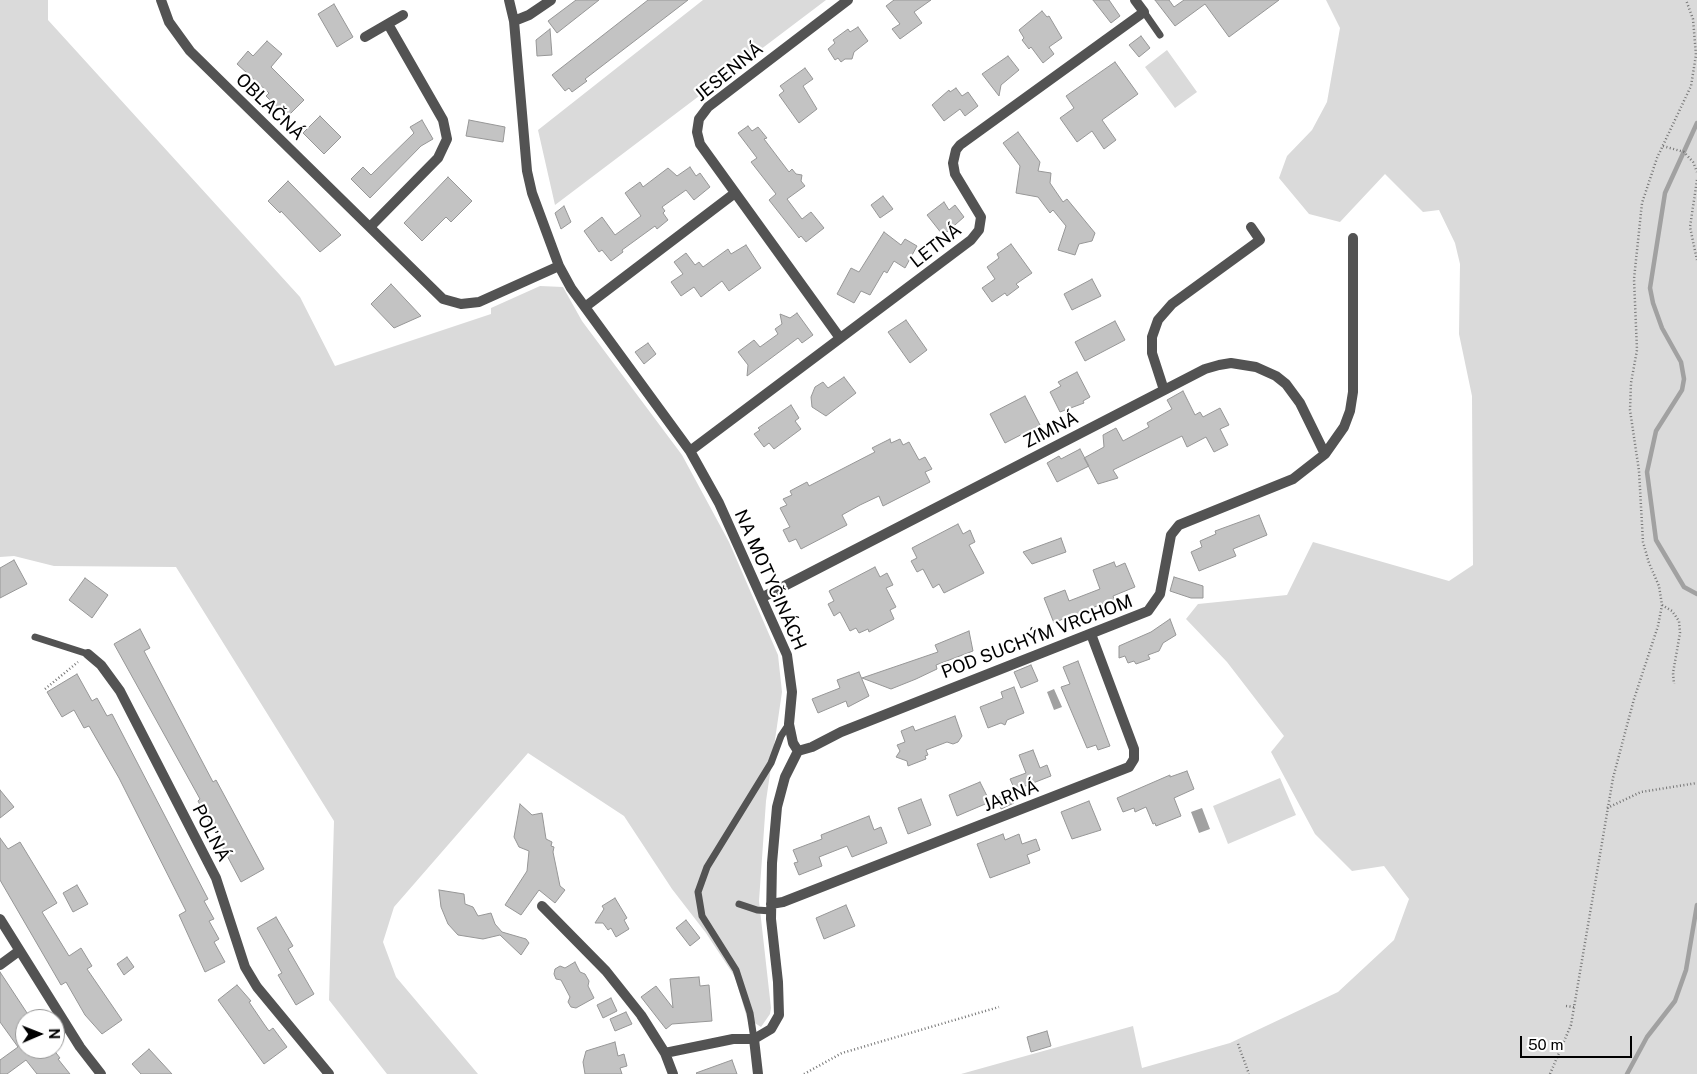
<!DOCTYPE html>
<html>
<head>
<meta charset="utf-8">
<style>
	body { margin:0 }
	#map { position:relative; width:1697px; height:1074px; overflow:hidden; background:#fff; font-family:"Public Sans",sans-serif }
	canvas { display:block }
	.north { position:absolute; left:15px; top:1009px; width:50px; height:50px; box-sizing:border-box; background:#fff; border:1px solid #999; border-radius:50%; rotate:89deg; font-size:14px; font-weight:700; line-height:20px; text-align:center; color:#000 }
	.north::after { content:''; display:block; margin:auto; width:18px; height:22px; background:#000; clip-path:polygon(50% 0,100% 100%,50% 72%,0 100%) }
	.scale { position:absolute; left:1520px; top:1036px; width:112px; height:22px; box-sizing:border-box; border:2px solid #000; border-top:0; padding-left:6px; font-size:15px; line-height:18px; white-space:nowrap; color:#000; -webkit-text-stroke:4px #fff; paint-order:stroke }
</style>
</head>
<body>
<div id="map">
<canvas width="1697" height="1074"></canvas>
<div class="north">N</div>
<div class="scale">50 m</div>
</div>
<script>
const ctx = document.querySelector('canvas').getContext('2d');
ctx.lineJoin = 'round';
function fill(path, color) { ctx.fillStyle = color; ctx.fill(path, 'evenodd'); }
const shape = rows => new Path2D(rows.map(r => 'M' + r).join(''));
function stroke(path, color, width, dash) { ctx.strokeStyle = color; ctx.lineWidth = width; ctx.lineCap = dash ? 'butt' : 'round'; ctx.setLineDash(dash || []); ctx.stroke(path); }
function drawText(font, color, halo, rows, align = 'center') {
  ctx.font = font + ' "Public Sans",sans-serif'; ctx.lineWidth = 4.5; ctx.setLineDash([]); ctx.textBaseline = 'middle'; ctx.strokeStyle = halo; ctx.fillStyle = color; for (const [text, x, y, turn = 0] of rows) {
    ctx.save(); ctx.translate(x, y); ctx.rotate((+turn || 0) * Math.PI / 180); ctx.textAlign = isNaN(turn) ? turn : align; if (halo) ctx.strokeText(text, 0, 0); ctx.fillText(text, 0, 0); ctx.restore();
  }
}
const green = shape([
	[0,0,48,0,48,20,300,297,335,366,491,314,491,308,540,286,563,287,582,321,682,455,729,542,778,655,782,692,766,801,759,901,771,1008,770,1014,761,1027,747,1018,735,977,706,933,672,889,624,816,528,753,394,907,383,942,396,977,478,1074,387,1074,329,1000,334,821,176,567,54,566,14,556,0,557],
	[703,0,826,0,555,205,538,130],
	[1326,0,1697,0,1697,1074,961,1074,1133,1026,1142,1068,1230,1043,1338,992,1394,940,1409,899,1384,866,1352,871,1315,834,1271,752,1284,736,1227,662,1186,619,1198,604,1287,595,1313,542,1449,581,1473,565,1472,396,1459,334,1460,264,1455,243,1439,210,1423,212,1385,174,1340,222,1309,214,1279,178,1287,156,1312,130,1327,102,1340,28],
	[1167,50,1197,92,1175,108,1145,67],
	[1280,778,1296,815,1228,844,1213,806]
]);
const water = shape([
	[1054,689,1062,707,1054,710,1047,692],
	[1202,808,1210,829,1199,833,1191,812]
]);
const stream = shape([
	[1697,123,1665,193,1650,288,1653,303,1662,328,1681,362,1684,379,1682,390,1656,431,1647,472,1656,540,1684,587,1697,594],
	[1627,1074,1647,1037,1675,1001,1686,970,1697,905]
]);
const building = shape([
	[576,0,599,0,557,33,548,21,576,0],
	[648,0,688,0,585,79,587,81,572,92,569,88,565,91,552,75,648,0],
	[894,0,931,0,914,12,922,23,900,39,892,29,900,24,886,6,894,0],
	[1093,0,1109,0,1120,16,1111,23,1093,0],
	[1155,0,1169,0,1174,7,1184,0,1279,0,1229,37,1205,4,1175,26,1155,0],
	[334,4,353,37,337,47,318,14,334,4],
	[1042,11,1047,17,1049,16,1062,38,1049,47,1054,54,1043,63,1031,47,1029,49,1022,40,1024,38,1019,30,1042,11],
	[858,27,868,41,854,52,852,59,845,59,841,62,838,58,835,60,828,49,835,43,833,40,848,29,850,32,858,27],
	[550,29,552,55,537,56,536,40,550,29],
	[1141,36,1150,48,1139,57,1129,45,1141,36],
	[267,41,282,54,271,67,304,100,287,117,266,96,269,93,237,64,248,51,253,56,267,41],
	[1008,56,1019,70,1001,85,999,96,982,74,1008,56],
	[1115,62,1138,94,1102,120,1116,140,1104,149,1092,131,1077,142,1060,118,1074,108,1066,96,1115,62],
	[805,68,813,79,803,86,817,109,799,123,779,95,784,91,780,86,805,68],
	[956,88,962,96,968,92,978,106,965,116,960,109,944,121,932,105,949,90,950,92,956,88],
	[320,116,341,137,324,154,303,133,320,116],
	[422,120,433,139,421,146,370,198,351,179,363,167,371,175,414,133,410,127,422,120],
	[469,120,505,127,503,142,466,136,469,120],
	[748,126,752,131,758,127,767,138,764,139,789,172,792,169,796,174,802,175,801,181,805,186,787,199,802,219,811,212,824,228,806,242,801,236,799,238,769,200,776,194,751,162,757,158,738,133,748,126],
	[1018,132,1040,162,1038,171,1051,173,1050,183,1063,202,1067,199,1095,233,1092,241,1079,244,1075,255,1058,250,1066,226,1053,210,1050,213,1038,197,1016,193,1020,166,1003,143,1018,132],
	[690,167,696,176,700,173,710,187,694,200,686,190,662,207,665,211,663,213,668,220,657,229,655,226,622,250,623,252,611,261,602,250,599,252,584,231,602,217,615,235,641,216,625,193,640,182,643,187,668,168,677,176,690,167],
	[448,177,472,201,451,222,446,217,422,241,404,223,448,177],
	[288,181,341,235,320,252,281,211,280,213,268,201,288,181],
	[883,196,893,209,880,218,871,205,883,196],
	[944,202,949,210,955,205,964,217,947,232,946,231,942,234,927,215,944,202],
	[564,206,571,222,561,229,555,213,564,206],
	[884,232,901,245,905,239,917,246,905,268,894,261,887,273,884,271,870,295,861,291,854,303,837,294,851,268,859,272,884,232],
	[1011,244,1032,273,1016,284,1019,287,1007,296,1005,293,992,302,982,288,995,279,987,267,999,258,997,254,1011,244],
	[746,245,761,268,729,291,722,281,701,297,694,287,681,296,671,282,683,274,674,262,686,253,695,265,699,262,703,267,728,249,731,254,746,245],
	[1092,279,1101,296,1072,310,1064,294,1092,279],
	[391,284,421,316,394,328,371,304,391,284],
	[797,313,813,335,802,343,798,338,747,376,748,365,738,352,754,340,760,347,778,334,775,329,782,324,780,314,790,318,797,313],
	[906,320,927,350,910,363,888,332,906,320],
	[1115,321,1125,340,1085,361,1075,342,1115,321],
	[648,343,656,354,644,364,635,352,648,343],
	[1077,372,1090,397,1083,401,1084,403,1060,412,1050,392,1061,386,1058,382,1077,372],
	[844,377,856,393,826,416,812,407,811,397,815,387,823,382,828,388,844,377],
	[1183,391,1195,415,1200,412,1203,417,1220,408,1229,425,1220,429,1228,445,1214,452,1206,437,1187,447,1182,436,1113,470,1118,478,1098,484,1084,458,1104,447,1103,435,1116,428,1123,441,1149,427,1147,423,1172,409,1167,400,1183,391],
	[1025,396,1040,425,1005,443,990,414,1025,396],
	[791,405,799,418,795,421,801,429,774,449,769,443,764,447,754,434,760,430,758,428,791,405],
	[890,439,891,443,900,439,903,445,909,442,919,460,925,457,932,469,925,472,930,482,883,506,879,496,860,505,842,515,847,525,801,549,796,539,789,542,783,530,790,527,780,508,787,505,783,499,792,495,790,491,807,482,809,486,875,452,872,448,890,439],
	[1080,449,1089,466,1057,482,1047,463,1059,456,1061,459,1080,449],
	[1259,515,1267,535,1233,549,1236,556,1199,571,1191,552,1202,547,1200,541,1216,534,1215,531,1259,515],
	[958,524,963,534,970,530,975,542,969,545,984,573,944,593,939,584,933,588,923,569,917,572,911,561,917,558,912,548,958,524],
	[1061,538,1066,552,1032,564,1023,552,1061,538],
	[14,560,27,584,0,598,0,568,14,560],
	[1114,562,1116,567,1125,563,1135,587,1113,596,1114,599,1075,615,1076,619,1065,624,1063,619,1054,623,1044,598,1065,590,1069,601,1100,589,1093,570,1114,562],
	[875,567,880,577,887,573,893,585,886,588,896,607,890,610,894,619,869,632,868,629,859,633,856,628,850,631,840,612,834,616,828,604,834,601,829,591,875,567],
	[1174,577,1203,586,1203,598,1191,598,1170,591,1174,577],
	[85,578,108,595,92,618,69,600,85,578],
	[1170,619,1176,635,1163,643,1159,651,1148,655,1150,659,1136,664,1134,661,1128,663,1125,656,1119,658,1119,646,1151,632,1170,619],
	[140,629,150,648,144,651,213,782,216,780,264,869,241,882,198,801,200,799,114,644,140,629],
	[969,631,973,651,936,665,937,669,916,679,891,689,862,678,938,652,935,645,969,631],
	[1078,661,1110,746,1098,750,1096,745,1087,748,1061,687,1070,684,1063,667,1078,661],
	[1031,665,1038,681,1021,688,1014,672,1031,665],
	[859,672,869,696,848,707,846,701,818,713,812,699,840,688,837,680,859,672],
	[77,674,92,701,97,698,107,716,112,714,208,899,204,901,214,919,209,921,219,939,214,942,225,962,205,972,179,915,186,911,119,778,89,726,84,728,74,710,62,717,47,692,77,674],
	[1014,687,1024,713,1007,720,1005,725,1001,723,988,728,980,707,1003,698,1001,692,1014,687],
	[955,716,962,736,958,742,953,744,947,742,926,750,928,755,925,756,926,759,908,766,907,761,896,757,900,751,897,745,905,742,901,731,913,726,915,731,955,716],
	[1033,750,1040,768,1047,765,1051,776,1015,790,1010,779,1026,773,1019,755,1033,750],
	[1187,771,1194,789,1174,798,1181,816,1156,826,1155,823,1153,824,1146,807,1135,812,1134,808,1123,812,1117,798,1170,775,1170,777,1187,771],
	[980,782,990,802,957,816,949,795,980,782],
	[0,790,14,807,0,818,0,790],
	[1009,793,1014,803,1001,809,997,798,1009,793],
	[921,799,931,825,908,834,898,808,921,799],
	[1089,801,1101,830,1072,839,1061,812,1089,801],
	[520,804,532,815,542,813,546,839,552,842,551,846,554,847,553,852,560,886,565,890,555,903,539,890,521,915,505,905,527,871,529,851,519,847,514,837,520,804],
	[869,816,874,830,881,827,887,843,852,857,847,846,819,857,822,866,799,875,794,863,798,862,793,850,822,839,821,835,869,816],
	[1003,834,1005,840,1019,834,1022,844,1036,839,1040,850,1027,855,1030,863,990,878,977,844,1003,834],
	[0,838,8,849,20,842,57,903,42,912,69,956,81,948,92,966,87,969,122,1020,102,1034,85,1015,66,982,61,985,0,880,0,838],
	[77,885,88,904,73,912,63,893,77,885],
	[439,890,464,894,465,904,473,907,478,916,491,913,495,924,502,932,526,939,529,943,521,955,500,935,483,939,458,935,448,924,441,907,439,890],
	[615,898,627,918,624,920,629,929,616,937,611,928,608,930,603,923,595,923,604,909,602,906,615,898],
	[846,905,855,926,824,939,816,918,846,905],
	[276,917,293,946,288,949,314,994,296,1005,278,975,282,973,257,928,276,917],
	[686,920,700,938,690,946,676,928,686,920],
	[127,957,134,967,124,975,117,964,127,957],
	[575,962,580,972,585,974,589,981,588,986,594,998,576,1008,571,1007,568,1002,570,997,561,980,556,979,554,974,555,969,560,966,565,968,575,962],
	[0,972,31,1019,25,1019,25,1049,53,1049,60,1058,58,1059,70,1074,37,1074,26,1060,7,1074,0,1074,0,1060,18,1047,0,1022,0,972],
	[699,977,700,986,709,985,712,1021,672,1024,666,1029,641,997,656,986,673,1008,670,979,699,977],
	[237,985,251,1001,249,1002,264,1024,269,1031,273,1028,287,1047,264,1064,218,1000,237,985],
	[611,998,617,1011,603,1018,597,1005,611,998],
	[626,1012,632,1024,615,1031,610,1019,626,1012],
	[1047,1031,1051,1046,1031,1052,1027,1037,1047,1031],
	[615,1042,618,1056,624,1054,627,1066,620,1068,622,1074,585,1074,583,1062,586,1051,615,1042],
	[149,1049,172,1074,141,1074,132,1064,149,1049],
	[732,1060,737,1074,697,1074,696,1073,732,1060]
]);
const path = shape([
	[1663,146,1684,152,1693,162,1697,172],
	[1697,180,1690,227,1697,260],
	[1662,605,1672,611,1679,621,1680,633,1673,673,1674,684],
	[45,689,78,662],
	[1607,808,1641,792,1697,783],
	[1566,1006,1574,1007],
	[1238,1044,1249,1074],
	[804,1074,842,1053,999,1007],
	[1550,1074,1571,1025,1613,778,1634,699,1658,626,1662,605,1659,586,1649,563,1643,542,1639,471,1630,410,1631,383,1637,350,1634,279,1642,203,1657,158,1691,86,1696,55,1693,19,1686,0]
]);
const service = shape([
	[1144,12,1160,35],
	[35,637,88,654],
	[739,904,757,910,771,911],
	[754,1039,750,1013,736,970,702,916,698,892,707,867,771,763,781,736,789,724]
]);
const minor = shape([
	[161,0,169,22,190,51,443,299,461,304,479,302,559,266],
	[509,0,514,21,527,171,532,193,559,266,571,288,690,451,719,503,787,655,792,692,789,724,793,743,798,751],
	[514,21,529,15,551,0],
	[365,37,403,15],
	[370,227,438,158,447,139,443,120,388,24],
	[585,307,735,193],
	[840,338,700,144,697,132,699,119,708,107,848,0],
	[1164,390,1152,353,1152,337,1158,320,1172,304,1260,240,1251,227],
	[690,451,971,240,979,230,981,217,955,174,953,163,956,150,960,145,1144,12,1135,0],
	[763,597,1205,369,1219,365,1231,363,1256,367,1276,376,1286,384,1300,403,1325,454],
	[88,654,101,665,120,691,216,878,245,967,257,987,329,1074],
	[798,751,812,747,841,732,1148,611,1160,594,1171,535,1179,525,1293,479,1325,454,1344,427,1350,411,1353,392,1353,238],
	[771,904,783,902,1129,767,1134,759,1134,749,1091,634],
	[542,906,606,971,641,1015,665,1053,673,1074],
	[0,919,80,1047,101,1074],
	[0,965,19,951],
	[665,1053,733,1039,754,1039],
	[758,1074,754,1039,771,1029,779,1015,778,982,771,919,772,863,777,807,785,777,798,751]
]);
const streetNames = [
	["JESENNÁ",729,72,-39],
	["OBLAČNÁ",270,107,44],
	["LETNÁ",936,246,-38],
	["ZIMNÁ",1051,430,-27],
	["NA MOTYČINÁCH",770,580,66],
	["POD SUCHÝM VRCHOM",1037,637,-21],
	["JARNÁ",1011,796,-21],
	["POĽNÁ",211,833,63]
];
fill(green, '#dadada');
fill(water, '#a1a1a1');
stroke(stream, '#a1a1a1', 4.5);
fill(building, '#c3c3c3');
stroke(building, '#979797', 1);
stroke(path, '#757575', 2.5, [1, 2.5]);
stroke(service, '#535353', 7);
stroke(minor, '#535353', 10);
drawText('18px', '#000', '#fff', streetNames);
</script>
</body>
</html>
